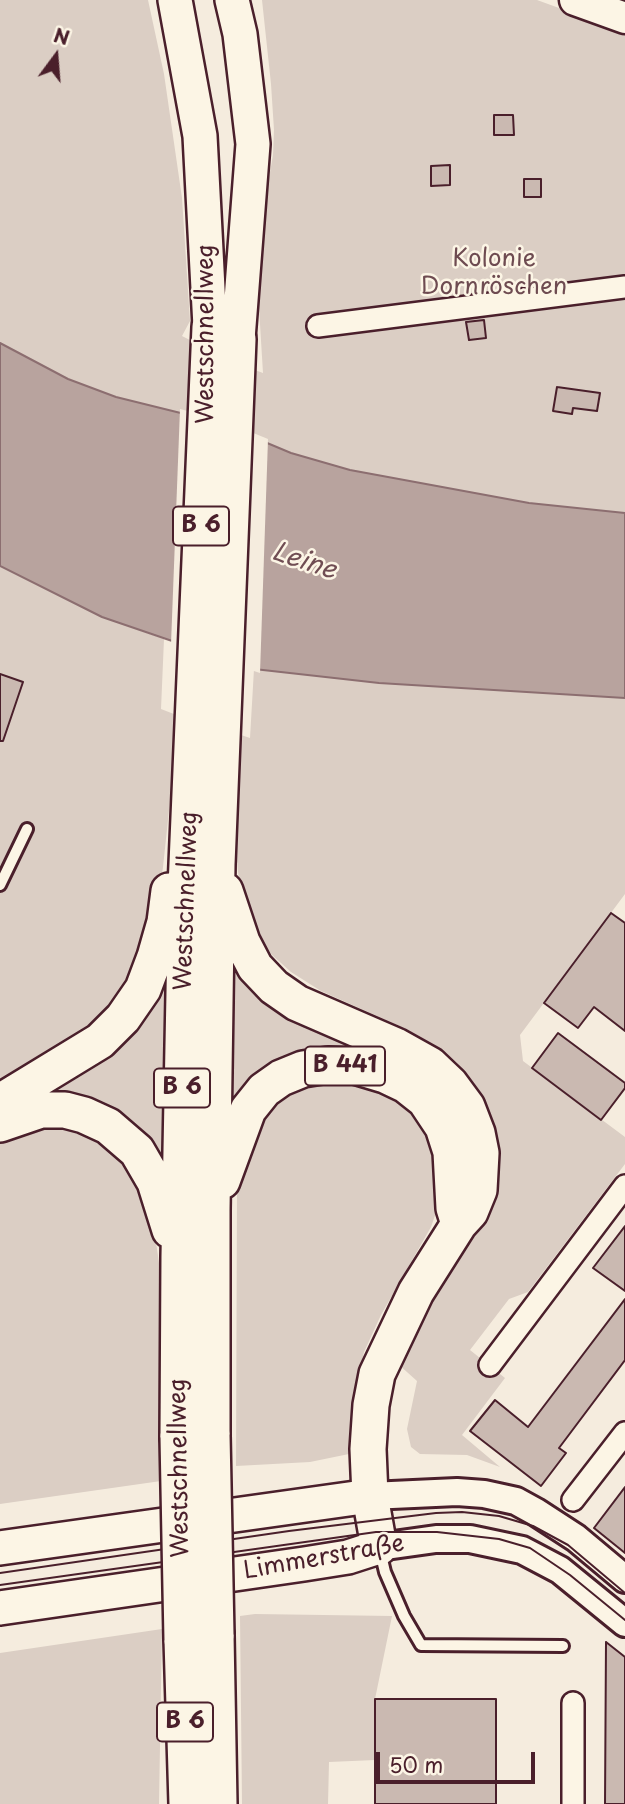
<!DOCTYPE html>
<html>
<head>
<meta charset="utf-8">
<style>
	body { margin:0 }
	#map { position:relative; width:625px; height:1804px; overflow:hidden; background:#f5ecde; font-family:"Playpen Sans",sans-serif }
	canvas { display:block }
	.north { position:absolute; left:21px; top:21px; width:70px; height:70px; -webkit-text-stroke:5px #fcf5e5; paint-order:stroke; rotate:16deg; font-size:19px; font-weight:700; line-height:28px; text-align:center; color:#4a1f2b }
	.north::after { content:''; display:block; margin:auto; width:24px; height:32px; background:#4a1f2b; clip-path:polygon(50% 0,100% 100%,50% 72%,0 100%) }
	.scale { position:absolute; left:376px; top:1752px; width:159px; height:32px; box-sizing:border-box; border:4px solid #4a1f2b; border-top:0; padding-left:9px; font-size:21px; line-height:24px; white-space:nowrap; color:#4a1f2b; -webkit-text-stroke:5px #fcf5e5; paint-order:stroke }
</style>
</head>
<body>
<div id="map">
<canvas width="625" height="1804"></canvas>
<div class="north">N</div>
<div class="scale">50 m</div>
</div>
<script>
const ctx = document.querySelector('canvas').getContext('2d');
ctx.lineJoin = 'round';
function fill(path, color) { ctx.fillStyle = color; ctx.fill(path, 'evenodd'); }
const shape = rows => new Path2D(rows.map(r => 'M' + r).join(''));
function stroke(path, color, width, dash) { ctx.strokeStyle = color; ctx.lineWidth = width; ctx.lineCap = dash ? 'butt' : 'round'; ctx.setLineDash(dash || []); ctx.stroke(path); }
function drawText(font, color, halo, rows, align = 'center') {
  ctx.font = font + ' "Playpen Sans",sans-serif'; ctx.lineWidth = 5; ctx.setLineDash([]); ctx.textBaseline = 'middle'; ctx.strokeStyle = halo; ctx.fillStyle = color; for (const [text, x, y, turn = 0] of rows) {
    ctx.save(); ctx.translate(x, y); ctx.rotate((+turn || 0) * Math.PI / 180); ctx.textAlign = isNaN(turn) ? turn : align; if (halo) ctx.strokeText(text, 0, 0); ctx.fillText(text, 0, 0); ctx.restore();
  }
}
const green = shape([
	[0,0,148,0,164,74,182,198,190,321,182,336,233,362,263,373,255,243,266,195,273,155,274,130,271,84,262,0,537,0,625,32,625,513,529,503,350,470,291,453,217,422,116,397,68,379,0,343],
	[0,566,102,617,164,639,161,709,179,716,163,867,156,919,146,955,101,1027,0,1085],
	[254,669,379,683,625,698,625,894,520,1035,523,1061,625,1137,625,1164,528,1292,509,1299,470,1350,505,1378,462,1435,500,1467,467,1455,420,1454,411,1447,407,1429,417,1381,398,1364,493,1135,487,1109,468,1075,455,1061,438,1047,404,1028,321,991,291,972,272,955,257,934,246,908,239,881,235,842,235,733,250,738],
	[228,959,403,1063,343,1054,230,1120],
	[167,976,171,979,167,1172,39,1095,89,1069,113,1052,138,1028,156,1001],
	[328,1082,353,1082,381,1089,406,1102,421,1120,438,1153,441,1198,431,1227,381,1315,364,1352,352,1401,349,1454,310,1462,236,1466,237,1189,259,1119,277,1101,294,1092],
	[35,1127,62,1127,91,1135,112,1148,131,1172,144,1200,154,1228,159,1263,162,1319,161,1481,0,1504,0,1138],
	[255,1614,392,1616,375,1699,375,1760,329,1762,328,1804,242,1804,240,1616],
	[162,1629,159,1804,0,1804,0,1653]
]);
const water = shape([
	[0,343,68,379,116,397,217,422,291,453,350,470,529,503,625,513,625,698,379,683,254,669,102,617,0,566,0,343]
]);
const pier = shape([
	[180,409,219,419,268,439,260,673,171,644]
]);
const building = shape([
	[494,115,513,115,514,135,494,135,494,115],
	[450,165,450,185,431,186,431,166,450,165],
	[524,179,541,179,541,197,524,197,524,179],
	[484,320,486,338,469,340,466,322,484,320],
	[557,387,600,393,597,411,573,408,572,414,553,411,557,387],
	[0,674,23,682,3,741,0,741,0,674],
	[611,913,625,923,625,1031,594,1007,578,1028,544,1003,611,913],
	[558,1033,625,1083,625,1088,601,1120,532,1068,558,1033],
	[625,1226,625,1291,593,1268,625,1226],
	[625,1299,625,1360,559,1448,566,1453,541,1486,470,1431,495,1400,528,1427,625,1299],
	[625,1487,625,1553,594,1528,625,1487],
	[606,1642,625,1657,625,1804,605,1804,606,1642],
	[375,1699,496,1699,496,1804,375,1804,375,1699]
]);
const service = shape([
	[0,885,27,829],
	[380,1551,385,1572,404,1616,421,1645,563,1646]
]);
const minor = shape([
	[318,326,625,287],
	[490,1365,625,1186],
	[573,1500,625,1433],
	[573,1703,573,1804]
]);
const tertiary = shape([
	[370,1496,457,1492,484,1494,516,1501,536,1512,576,1538,625,1579],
	[379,1547,436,1539,470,1539,522,1550,560,1570,625,1623]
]);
const secondary = shape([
	[575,0,625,18]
]);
const primary = shape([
	[175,0,200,136,210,327],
	[232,0,240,34,253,144,238,339],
	[0,1548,370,1496],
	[0,1608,304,1564,348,1557,379,1547]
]);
const trunk = shape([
	[225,891,242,942,255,967,274,987,297,1003,396,1046,430,1065,450,1084,467,1107,477,1133,481,1153,479,1190,470,1212,459,1224,416,1292,377,1374,371,1405,368,1449,370,1496,379,1547],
	[0,1102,100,1041,123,1018,143,989,155,957,165,922,169,891],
	[0,1124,41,1110,65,1110,84,1115,108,1126,137,1151,155,1182,170,1230],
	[222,1181,248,1110,264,1090,281,1078,303,1069,328,1065,355,1066,385,1075,406,1085,425,1100,443,1127,451,1152,454,1208,459,1224],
	[212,1435,212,1211,217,864,238,339],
	[178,1437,179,1256,186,887,210,327],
	[216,1635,219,1804],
	[182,1640,187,1804]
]);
const tram = shape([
	[0,1573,289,1531,436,1513,462,1512,499,1516,533,1526,568,1545,625,1593],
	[0,1585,376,1532,437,1532,499,1539,530,1548,570,1575,625,1620]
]);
const trunkBridge = shape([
	[212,1435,216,1635],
	[178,1437,182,1640]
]);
const shields = [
	[201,526,56],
	[345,1066,80],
	[182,1088,56],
	[185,1722,56]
];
const shieldNames = [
	["B 6",201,526],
	["B 441",345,1066],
	["B 6",182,1088],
	["B 6",185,1722]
];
const parkNames = [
	["Kolonie",494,259],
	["Dornröschen",494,287]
];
const streetNames = [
	["Westschnellweg",206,334,-90],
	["Westschnellweg",187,901,-88],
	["Westschnellweg",180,1468,-91],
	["Limmerstraße",324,1558,-10]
];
const waterNames = [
	["Leine",304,562,18]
];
fill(green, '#dbcec4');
fill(water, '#b8a39e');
stroke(water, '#8c6e70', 2);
fill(pier, '#f5ecde');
fill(building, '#cab9b1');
stroke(building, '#4a1f2b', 2);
stroke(service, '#4a1f2b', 16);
stroke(minor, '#4a1f2b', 26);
stroke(tertiary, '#4a1f2b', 32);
stroke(secondary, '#4a1f2b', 35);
stroke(primary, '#4a1f2b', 38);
stroke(trunk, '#4a1f2b', 40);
stroke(service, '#fcf5e5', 10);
stroke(minor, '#fcf5e5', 21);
stroke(tertiary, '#fcf5e5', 26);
stroke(secondary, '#fcf5e5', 30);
stroke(primary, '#fcf5e5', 33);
stroke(trunk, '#fcf5e5', 35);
stroke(tram, '#4a1f2b', 2);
stroke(trunkBridge, '#4a1f2b', 40, []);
stroke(trunkBridge, '#fcf5e5', 35);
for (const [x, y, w] of shields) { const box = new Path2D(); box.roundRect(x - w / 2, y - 19.5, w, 39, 5); ctx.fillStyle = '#fcf5e5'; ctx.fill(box); stroke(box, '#4a1f2b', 2); }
drawText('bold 23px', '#4a1f2b', null, shieldNames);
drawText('24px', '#6e4b51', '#fcf5e5', parkNames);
drawText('24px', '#4a1f2b', '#fcf5e5', streetNames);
drawText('italic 26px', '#704d53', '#fcf5e5', waterNames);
</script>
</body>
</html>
